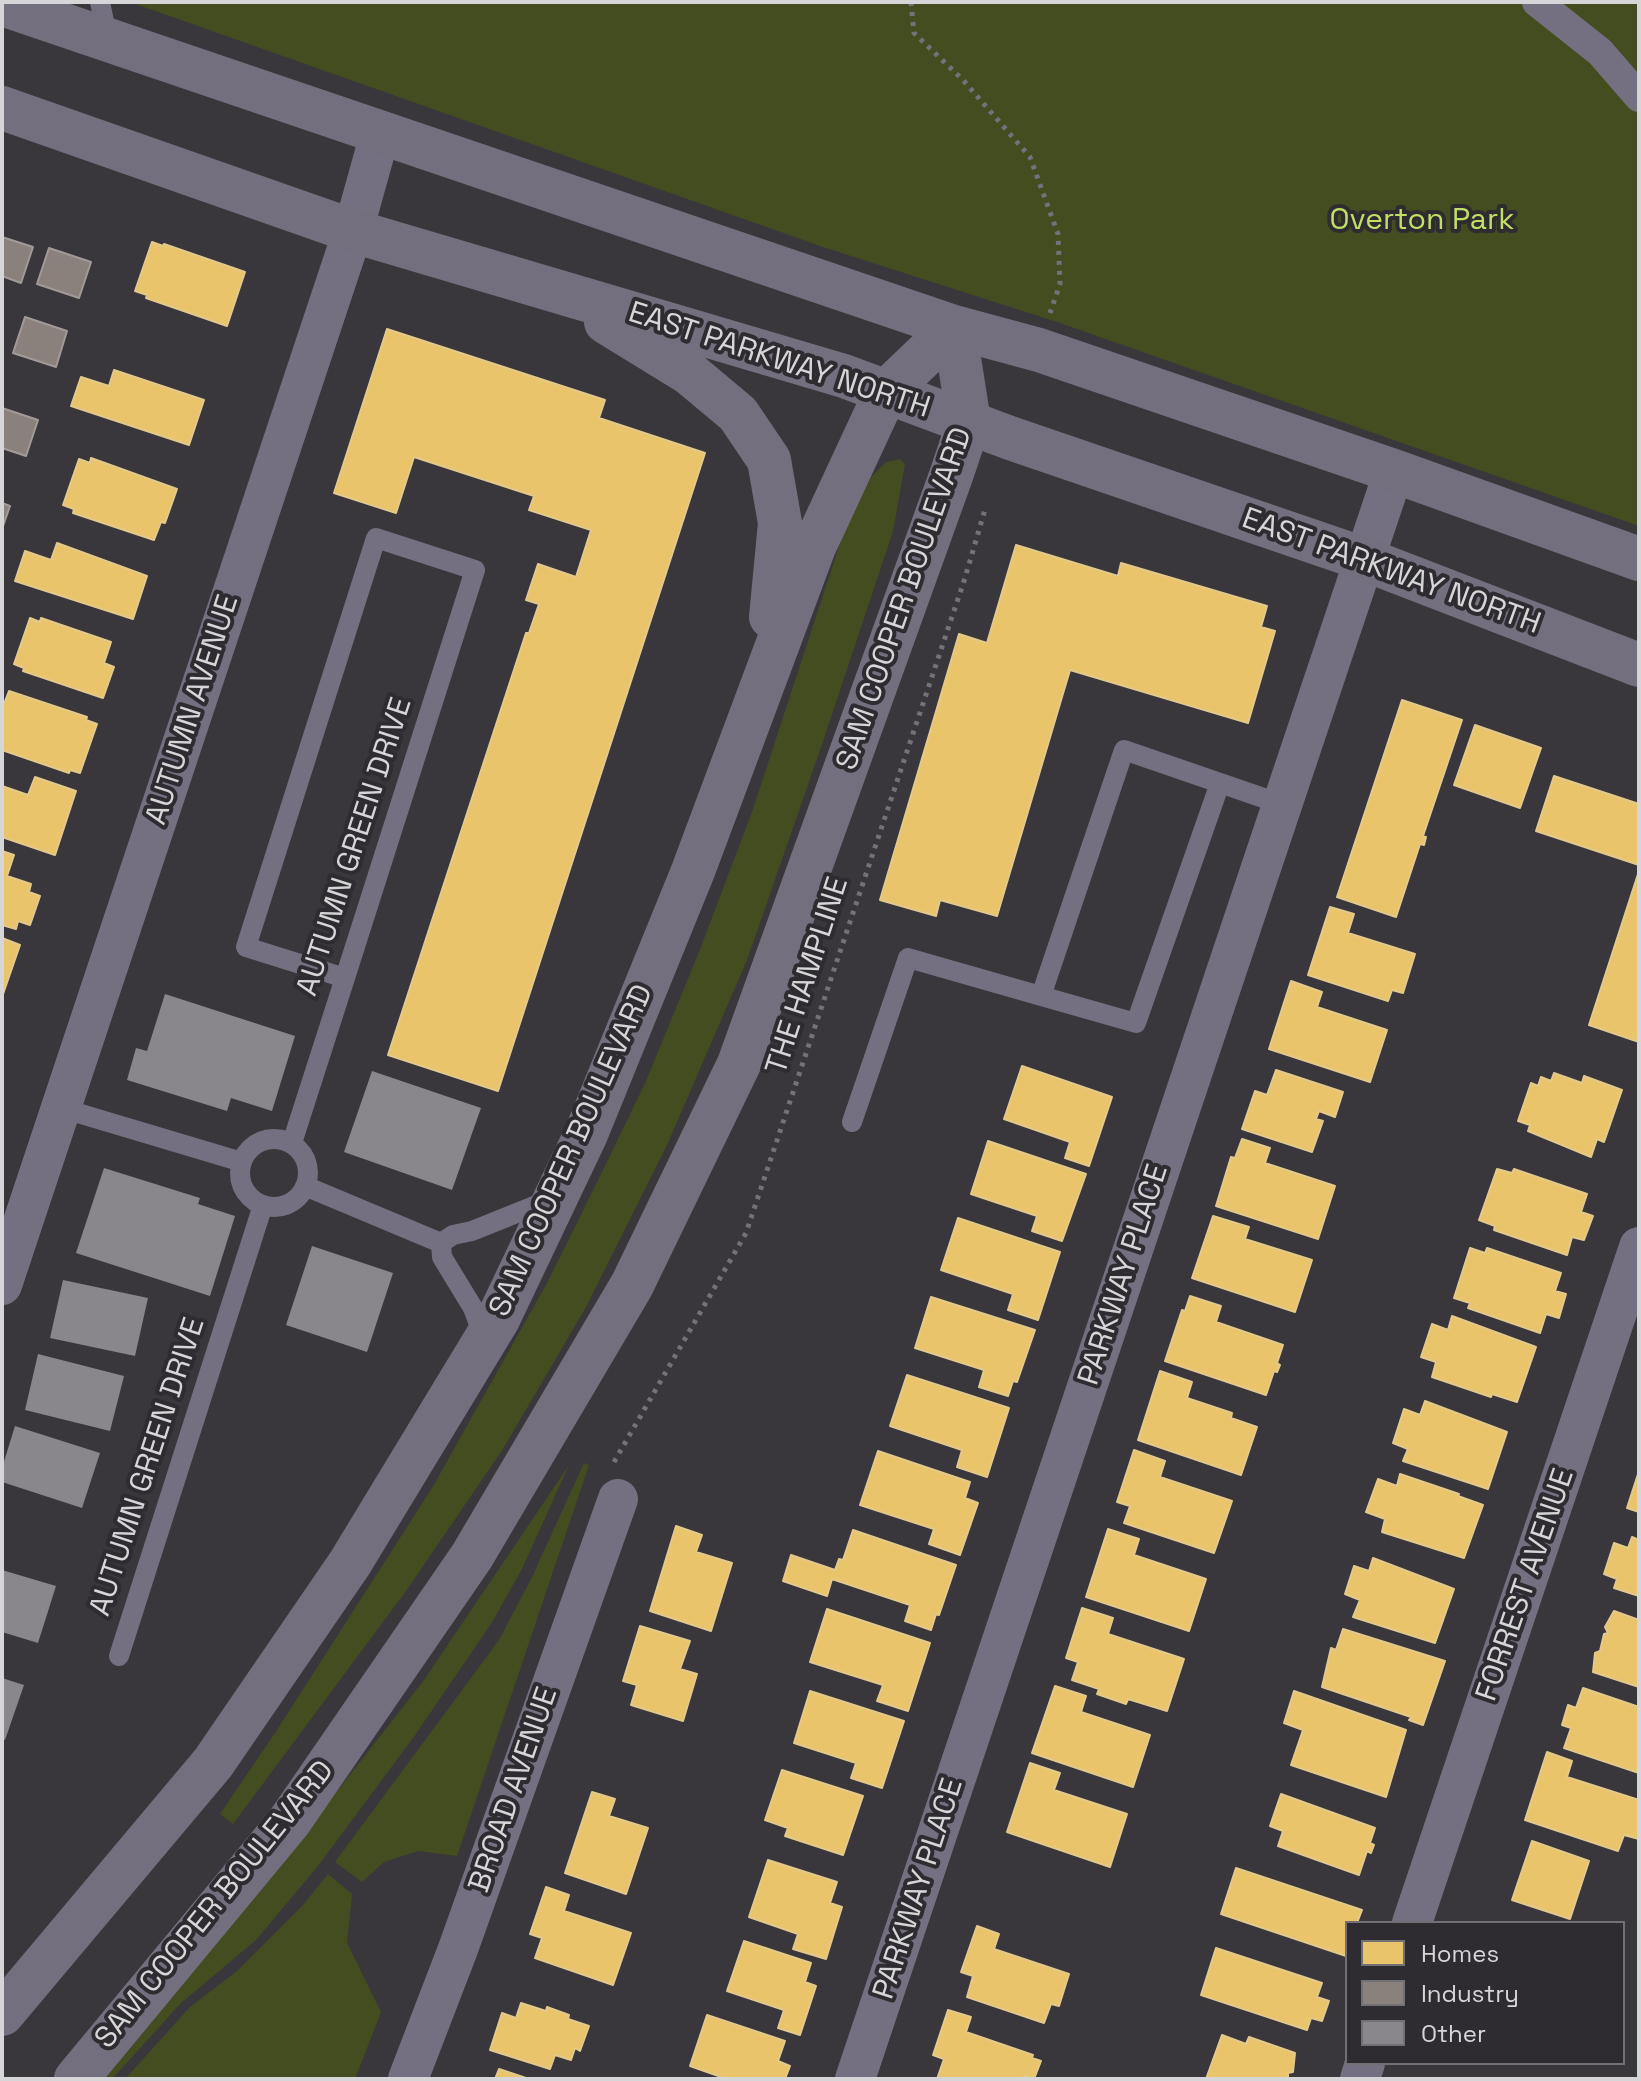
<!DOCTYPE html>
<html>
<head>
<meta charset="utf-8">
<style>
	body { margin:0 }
	#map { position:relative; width:1641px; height:2081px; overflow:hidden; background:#39373b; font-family:"Space Grotesk",sans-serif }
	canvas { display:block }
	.frame { position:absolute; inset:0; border:4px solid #d6d5d8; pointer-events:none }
	.legend { position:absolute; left:1345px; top:1921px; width:280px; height:144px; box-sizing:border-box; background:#2e2c31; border:2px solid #717074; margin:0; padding:10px 14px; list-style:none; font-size:24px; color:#d6d5d8 }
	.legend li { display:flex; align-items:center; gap:16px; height:40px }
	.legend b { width:40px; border:2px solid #717074 }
</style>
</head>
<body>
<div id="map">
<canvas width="1641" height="2081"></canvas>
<div class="frame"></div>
<ul class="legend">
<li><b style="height:22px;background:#e9c46a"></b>Homes</li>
<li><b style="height:22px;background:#8a817c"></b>Industry</li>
<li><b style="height:22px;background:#89878b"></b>Other</li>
</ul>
</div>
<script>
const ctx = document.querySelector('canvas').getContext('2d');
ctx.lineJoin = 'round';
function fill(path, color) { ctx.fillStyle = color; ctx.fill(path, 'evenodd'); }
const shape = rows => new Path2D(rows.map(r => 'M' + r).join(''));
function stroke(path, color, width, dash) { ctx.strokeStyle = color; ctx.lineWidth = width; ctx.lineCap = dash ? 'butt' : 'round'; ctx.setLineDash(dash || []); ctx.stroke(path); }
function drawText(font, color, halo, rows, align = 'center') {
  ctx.font = font + ' "Space Grotesk",sans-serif'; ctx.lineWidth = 8; ctx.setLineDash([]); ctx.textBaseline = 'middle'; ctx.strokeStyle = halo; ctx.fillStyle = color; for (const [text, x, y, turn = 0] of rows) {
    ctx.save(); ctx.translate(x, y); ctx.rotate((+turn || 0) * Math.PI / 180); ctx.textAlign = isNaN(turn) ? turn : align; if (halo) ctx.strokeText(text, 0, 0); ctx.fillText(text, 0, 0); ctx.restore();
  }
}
const green = shape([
	[130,2,1639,2,1639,526,1057,322,823,247],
	[900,459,905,464,893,531,818,756,747,960,667,1145,586,1307,503,1449,406,1591,233,1824,220,1814,275,1733,432,1488,547,1283,605,1166,646,1081,699,952,753,809,845,528,871,477,886,462],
	[584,1463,589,1465,457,1856,418,1851,384,1862,362,1882,335,1862,499,1640,532,1577],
	[569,1465,522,1569,491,1624,413,1738,318,1866,256,1940,181,2003,112,2079,103,2079,277,1868,424,1680],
	[328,1874,352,1894,347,1943,381,2012,355,2079,125,2079,190,2007,237,1971,303,1905]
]);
const homes = shape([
	[152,242,163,246,164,244,245,272,227,326,146,298,147,295,135,291,152,242],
	[387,329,605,400,599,418,705,453,498,1091,388,1055,526,633,529,633,539,604,526,600,538,564,576,577,591,530,529,510,534,496,414,457,396,513,334,493,387,329],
	[114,370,204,400,189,445,71,406,81,377,109,386,114,370],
	[91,458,177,489,165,523,161,522,154,540,73,513,74,509,63,505,79,459,90,463,91,458],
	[57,543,147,576,133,619,15,581,25,551,51,560,57,543],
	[1016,545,1118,576,1121,563,1267,606,1261,627,1275,631,1248,723,1070,670,997,916,940,900,936,916,880,900,959,634,987,643,1016,545],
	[30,618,40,622,41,618,111,642,104,663,114,667,103,698,23,671,24,668,14,664,30,618],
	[9,691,87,717,86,720,97,724,80,773,70,770,69,773,2,750,2,709,9,691],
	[1402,700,1462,720,1423,836,1426,837,1424,845,1420,844,1396,917,1337,897,1402,700],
	[1475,725,1541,748,1520,808,1454,785,1475,725],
	[1554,776,1639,804,1639,865,1536,831,1554,776],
	[35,777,76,791,55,855,2,837,2,786,28,795,35,777],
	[2,851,14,855,7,876,31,884,29,892,40,896,30,925,18,921,16,929,2,925,2,851],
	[1639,871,1639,1042,1589,1025,1639,871],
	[1330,907,1354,914,1348,933,1415,954,1403,993,1392,990,1388,1001,1308,975,1330,907],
	[2,938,20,945,2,997,2,938],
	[1291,981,1322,992,1317,1007,1387,1030,1370,1082,1269,1049,1291,981],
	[1022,1066,1112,1097,1089,1166,1065,1158,1070,1142,1004,1119,1022,1066],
	[1276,1070,1343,1092,1335,1117,1319,1111,1316,1119,1323,1121,1312,1152,1242,1129,1255,1091,1267,1095,1276,1070],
	[1554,1073,1582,1083,1584,1076,1622,1090,1604,1142,1597,1139,1591,1157,1528,1131,1530,1125,1518,1121,1531,1083,1538,1086,1541,1077,1551,1081,1554,1073],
	[1242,1139,1270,1148,1265,1163,1335,1186,1318,1239,1216,1206,1231,1157,1235,1158,1242,1139],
	[988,1141,1086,1174,1062,1241,1032,1231,1037,1216,971,1194,988,1141],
	[1497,1169,1512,1173,1514,1169,1587,1194,1581,1212,1593,1216,1584,1240,1572,1237,1567,1255,1494,1230,1495,1226,1479,1220,1497,1169],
	[1213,1216,1249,1227,1245,1239,1312,1260,1295,1312,1192,1278,1213,1216],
	[958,1218,1060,1252,1038,1320,1008,1310,1013,1294,941,1270,958,1218],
	[1470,1248,1485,1253,1487,1248,1561,1273,1555,1291,1566,1294,1559,1318,1546,1314,1540,1333,1468,1308,1470,1303,1454,1298,1470,1248],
	[1190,1296,1221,1306,1216,1322,1283,1345,1277,1363,1280,1365,1277,1372,1274,1371,1266,1395,1165,1361,1182,1310,1185,1311,1190,1296],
	[931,1297,1035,1330,1017,1382,1013,1381,1008,1396,979,1387,984,1370,915,1348,931,1297],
	[1452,1316,1536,1347,1517,1402,1492,1394,1491,1397,1432,1377,1436,1362,1421,1357,1432,1324,1448,1330,1452,1316],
	[1160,1371,1192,1382,1187,1398,1232,1413,1231,1418,1257,1427,1241,1475,1138,1440,1160,1371],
	[907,1375,1009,1408,987,1477,957,1467,962,1450,890,1426,907,1375],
	[1425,1401,1507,1432,1488,1489,1403,1461,1408,1449,1393,1443,1404,1409,1420,1415,1425,1401],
	[1134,1450,1165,1461,1160,1477,1232,1501,1214,1553,1124,1523,1130,1506,1117,1502,1134,1450],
	[878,1451,970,1482,965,1498,978,1503,960,1555,929,1544,934,1529,860,1505,878,1451],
	[1639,1471,1639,1512,1627,1508,1639,1471],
	[1400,1474,1459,1494,1458,1496,1483,1505,1464,1558,1382,1532,1385,1519,1366,1512,1378,1479,1397,1486,1400,1474],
	[676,1526,702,1535,696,1552,732,1563,711,1631,650,1611,676,1526],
	[1108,1529,1139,1539,1134,1555,1206,1579,1189,1631,1086,1597,1108,1529],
	[853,1530,956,1565,939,1615,936,1614,931,1630,905,1621,910,1605,832,1579,827,1596,783,1581,791,1555,835,1570,839,1559,843,1560,853,1530],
	[1632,1537,1639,1540,1639,1601,1639,1596,1614,1588,1617,1579,1604,1574,1614,1543,1628,1548,1632,1537],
	[1373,1558,1454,1589,1435,1643,1353,1617,1360,1600,1345,1594,1354,1566,1369,1571,1373,1558],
	[1082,1608,1113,1618,1108,1634,1184,1659,1167,1711,1128,1699,1126,1704,1097,1694,1099,1689,1072,1680,1078,1662,1066,1658,1082,1608],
	[827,1609,930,1643,908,1711,877,1701,883,1685,810,1662,827,1609],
	[1614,1611,1639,1620,1639,1687,1593,1672,1595,1653,1600,1651,1604,1634,1608,1633,1605,1627,1614,1611],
	[640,1626,690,1641,680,1669,697,1674,683,1721,631,1705,637,1685,623,1681,640,1626],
	[1343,1629,1445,1661,1423,1725,1409,1720,1411,1717,1322,1687,1331,1648,1336,1650,1343,1629],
	[1055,1686,1086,1696,1081,1712,1150,1735,1133,1787,1032,1753,1055,1686],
	[1583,1688,1639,1707,1639,1773,1564,1748,1571,1728,1562,1725,1568,1705,1576,1708,1583,1688],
	[810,1691,904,1721,882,1788,851,1778,856,1763,794,1743,810,1691],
	[1294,1691,1406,1730,1386,1797,1291,1765,1303,1730,1284,1723,1294,1691],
	[1547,1752,1572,1761,1567,1777,1639,1800,1639,1839,1624,1835,1618,1851,1525,1820,1547,1752],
	[1030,1763,1060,1773,1054,1790,1127,1814,1110,1867,1007,1832,1030,1763],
	[782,1770,863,1796,843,1855,785,1836,788,1828,765,1820,782,1770],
	[592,1792,615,1799,609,1816,648,1828,626,1894,565,1873,592,1792],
	[1281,1794,1375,1828,1370,1843,1374,1845,1371,1853,1367,1851,1359,1875,1278,1846,1283,1831,1270,1826,1281,1794],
	[1532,1841,1589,1861,1570,1919,1512,1900,1532,1841],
	[768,1860,837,1882,830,1903,842,1907,826,1959,793,1949,798,1934,749,1917,768,1860],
	[1236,1868,1362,1910,1357,1923,1347,1923,1346,1956,1221,1914,1236,1868],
	[546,1887,569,1895,564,1911,631,1933,613,1985,535,1958,542,1938,530,1934,546,1887],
	[977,1926,999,1934,994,1949,1069,1974,1059,2006,1051,2004,1044,2023,967,1997,973,1976,961,1972,977,1926],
	[744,1941,811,1963,805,1982,816,1986,800,2035,778,2028,784,2010,727,1991,744,1941],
	[1216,1948,1322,1983,1317,1997,1329,2001,1322,2021,1311,2018,1307,2030,1201,1995,1216,1948],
	[521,2003,546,2011,547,2007,569,2015,568,2019,589,2026,580,2051,575,2048,571,2060,555,2055,550,2069,490,2050,502,2013,516,2018,521,2003],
	[948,2010,971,2017,966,2032,1033,2055,1032,2058,1041,2061,1034,2079,1025,2076,1024,2079,937,2079,944,2059,933,2055,948,2010],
	[707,2015,785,2041,778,2061,790,2066,785,2079,727,2079,690,2066,707,2015],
	[1222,2035,1246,2044,1249,2037,1295,2053,1293,2072,1288,2073,1288,2079,1206,2079,1222,2035],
	[499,2069,529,2079,495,2079,499,2069]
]);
const industry = shape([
	[2,237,33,247,21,283,2,276,2,237],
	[49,248,91,262,79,298,37,284,49,248],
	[25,317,67,331,56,367,13,353,25,317],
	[2,408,38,420,26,456,2,448,2,408],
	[2,503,10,506,2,529,2,503]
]);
const building = shape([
	[165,994,295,1036,272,1111,231,1098,227,1111,127,1080,136,1048,147,1051],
	[372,1071,481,1108,452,1190,344,1152],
	[104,1168,200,1198,198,1204,235,1216,210,1296,76,1253],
	[312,1246,393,1273,367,1352,286,1325],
	[63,1280,148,1298,135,1356,50,1338],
	[38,1354,124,1376,110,1431,25,1410],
	[15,1426,100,1453,82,1508,2,1482,2,1468],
	[2,1570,56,1586,38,1643,2,1632],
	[2,1678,24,1685,5,1740,2,1739]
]);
const path = shape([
	[911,2,914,33,963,80,1030,157,1058,234,1060,284,1050,313],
	[614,1462,746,1233,965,578,986,506]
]);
const service = shape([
	[100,2,108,41],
	[1041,996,1136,1023,1220,783],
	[61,1108,242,1162],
	[852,1122,908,958,1041,996,1124,750,1281,804],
	'240 1173a34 34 0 1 1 68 0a34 34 0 1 1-68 0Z',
	[292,1143,345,978,475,570,376,538,246,947,345,978],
	[305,1186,441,1243],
	[441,1243,453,1235,472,1231,549,1200],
	[441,1243,442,1257,473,1308,485,1340],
	[119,1656,263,1205]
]);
const pedestrian = shape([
	[1537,2,1600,52,1639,97]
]);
const minor = shape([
	[2,1285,353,231,380,134],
	[1412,1923,1639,1247],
	[408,2079,458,1949,618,1499],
	[855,2079,1394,471],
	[1360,2079,1365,2063]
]);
const primary = shape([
	[2,4,954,327,1039,350,1394,471,1639,559],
	[2,108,353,231,844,376,1010,438,1364,559,1639,665],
	[606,322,689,373,738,414,769,460,780,523,771,617],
	[2,2014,213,1763,350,1563,498,1319,586,1134,693,871,814,547,886,392,954,327],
	[76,2079,289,1822,472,1556,632,1285,739,1064,952,473,969,422,954,327]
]);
const parkNames = [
	["Overton Park",1422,221]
];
const streetNames = [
	["EAST PARKWAY NORTH",779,361,18],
	["EAST PARKWAY NORTH",1391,572,20],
	["SAM COOPER BOULEVARD",905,599,-71],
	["AUTUMN AVENUE",193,710,-72],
	["AUTUMN GREEN DRIVE",355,847,-72],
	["THE HAMPLINE",808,976,-72],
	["SAM COOPER BOULEVARD",572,1151,-66],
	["PARKWAY PLACE",1124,1275,-72],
	["AUTUMN GREEN DRIVE",148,1467,-72],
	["FORREST AVENUE",1526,1585,-71],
	["BROAD AVENUE",514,1790,-71],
	["PARKWAY PLACE",919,1889,-72],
	["SAM COOPER BOULEVARD",215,1905,-51]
];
fill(green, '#434d20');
fill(homes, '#e9c46a');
stroke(homes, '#e3c98b', 2);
fill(industry, '#8a817c');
stroke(industry, '#a19a98', 2);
fill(building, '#89878b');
stroke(path, '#74717c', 5, [4, 6]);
stroke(service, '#747081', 20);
stroke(pedestrian, '#747081', 30);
stroke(minor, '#747081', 40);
stroke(primary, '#746f7f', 44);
drawText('30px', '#c1df63', '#2e2c31', parkNames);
drawText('30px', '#d6d5d8', '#2e2c31', streetNames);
</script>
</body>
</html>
